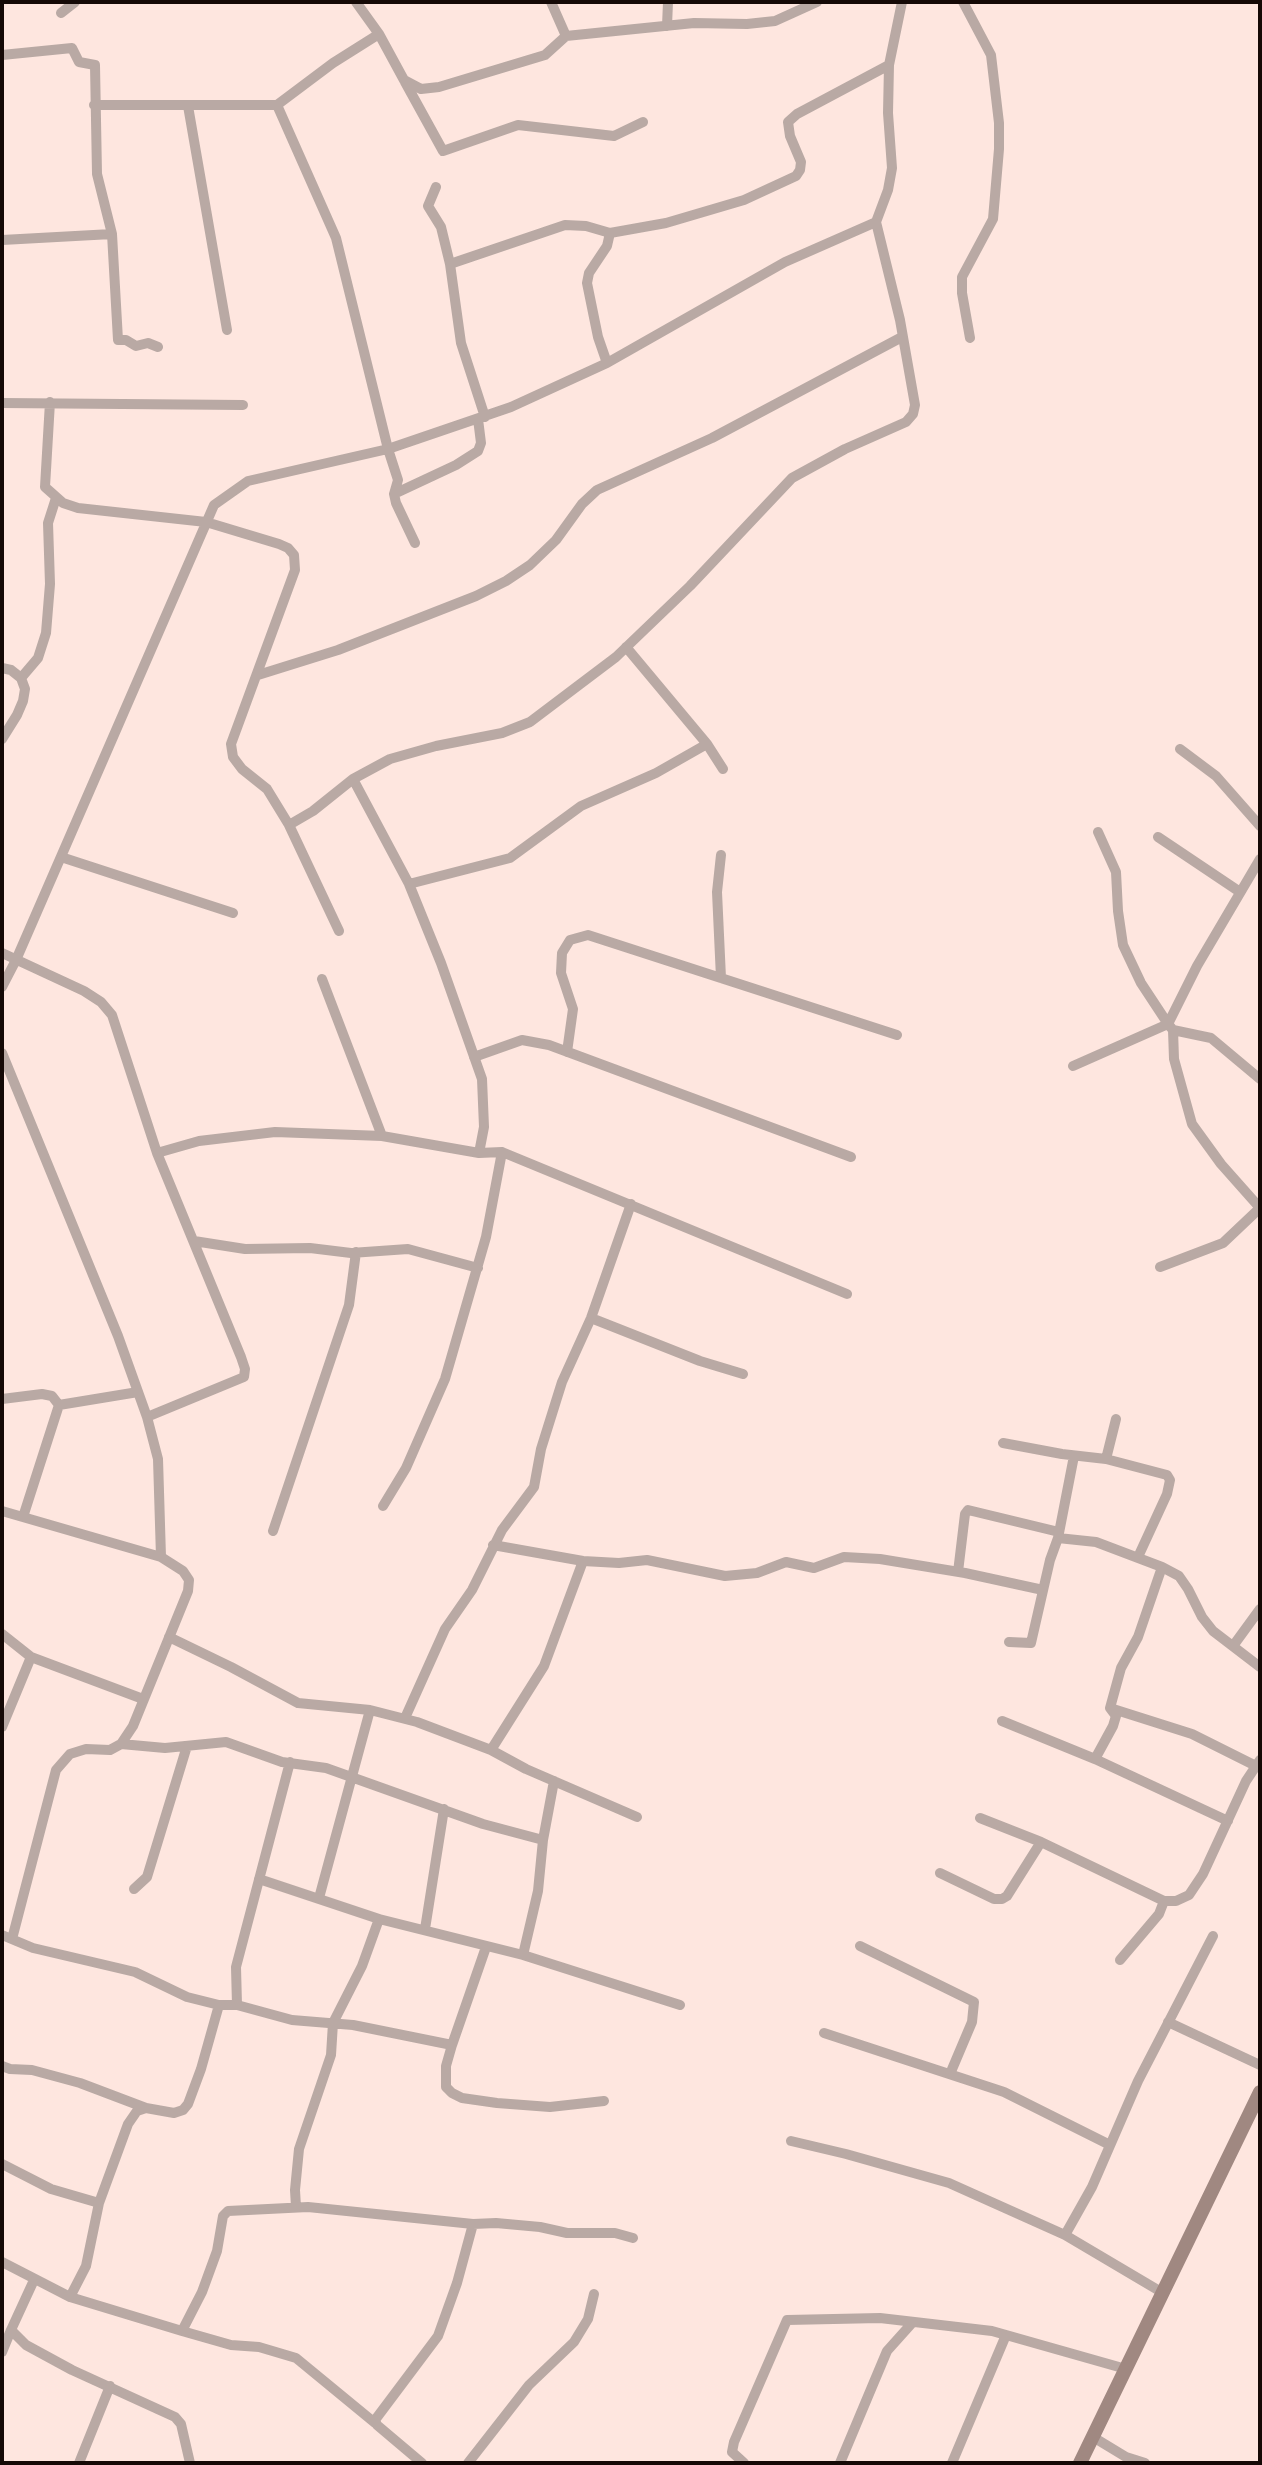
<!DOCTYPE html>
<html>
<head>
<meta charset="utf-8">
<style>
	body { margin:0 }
	#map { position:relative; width:1262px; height:2465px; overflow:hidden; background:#fee6df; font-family:Raleway,sans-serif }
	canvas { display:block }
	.frame { position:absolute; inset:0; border:4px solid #150906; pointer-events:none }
</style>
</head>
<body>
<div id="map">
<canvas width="1262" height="2465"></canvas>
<div class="frame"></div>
</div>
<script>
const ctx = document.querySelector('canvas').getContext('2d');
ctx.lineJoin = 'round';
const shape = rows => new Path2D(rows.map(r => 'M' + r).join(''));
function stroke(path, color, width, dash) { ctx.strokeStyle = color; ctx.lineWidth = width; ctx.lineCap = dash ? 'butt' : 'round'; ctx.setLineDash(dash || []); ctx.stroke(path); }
const minor = shape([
	[356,2,379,34,404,80,421,89,439,87,545,55,566,36,694,23,747,24,775,21,817,2],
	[551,2,566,36],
	[963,2,991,55,999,123,999,149,993,219,962,277,962,293,970,338],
	[61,13,75,2],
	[667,26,668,2],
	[2,55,72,48,79,62,95,65,97,174,112,234,118,340,126,340,136,346,148,343,158,347],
	[405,82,443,151,518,125,614,136,643,122],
	[94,105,277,105,333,63,379,34],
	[277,105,336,238,388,449,398,480,394,494,396,503,415,543],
	[188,106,227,330],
	[436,187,428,206,441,227,450,264,461,343,485,417],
	[2,240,112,234],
	[450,264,565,225,586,226,610,233,666,223,744,200,796,176,800,170,801,162,790,136,788,122,797,114,889,65],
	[607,363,598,337,587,283,589,273,607,246,610,233],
	[50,402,45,487,63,503,78,508,206,522,279,544,288,548,294,555,295,570,231,744,233,757,242,769,267,789,289,825,339,931],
	[2,403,243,405],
	[394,494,456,465,478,451,481,443,478,419],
	[626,647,707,744,723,769],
	[2,668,11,670,21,678,25,689,23,701,17,715,2,739],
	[258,675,338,650,476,596,506,581,530,565,556,540,582,504,597,490,712,438,902,337],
	[21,678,38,658,46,633,50,584,48,523,56,498],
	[1180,749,1216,776,1260,826],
	[353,779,409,884,441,963,482,1079,484,1127,479,1153],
	[289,825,313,811,353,779,390,759,436,746,502,733,530,722,616,657,690,586,792,478,845,449,906,422,913,414,915,405,900,320,876,222,888,190,892,168,888,113,889,65,902,2],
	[1098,832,1116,872,1118,911,1123,945,1141,983,1168,1024,1173,1030,1211,1038,1260,1079],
	[1158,837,1240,892],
	[61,857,233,913],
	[409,884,510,858,581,806,656,773,707,744],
	[2,953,84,991,101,1002,112,1015,157,1153,241,1357,245,1369,244,1377,147,1417],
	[721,978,717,892,721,855],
	[322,979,382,1136],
	[2,987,16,960,214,505,248,481,388,449,511,407,607,363,785,262,876,222],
	[1173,1030,1174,1059,1192,1124,1221,1164,1260,1208],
	[567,1052,573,1009,561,973,562,953,570,940,588,935,897,1035],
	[2,1053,118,1336,147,1417,158,1459,161,1557],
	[474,1057,522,1040,549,1045,851,1157],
	[1073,1066,1168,1024,1197,966,1260,859],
	[157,1153,199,1141,275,1132,382,1136,479,1153,502,1152,847,1294],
	[194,1241,245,1249,310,1248,351,1253,408,1249,478,1268],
	[1160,1267,1223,1243,1260,1208],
	[591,1318,700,1361,743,1374],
	[2,1399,42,1394,52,1396,59,1405],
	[59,1405,138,1392],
	[1003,1443,1062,1454,1106,1459,1167,1475,1170,1480,1167,1494,1138,1557],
	[1106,1459,1116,1419],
	[383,1506,406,1468,445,1379,486,1237,502,1152],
	[2,1511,161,1557,183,1571,189,1580,188,1591,133,1726,121,1744,110,1750,86,1749,70,1754,56,1770,12,1939],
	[23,1517,59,1405],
	[273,1531,349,1305,356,1252],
	[1058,1538,1096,1542,1162,1567,1179,1576,1188,1589,1202,1617,1213,1631,1260,1667],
	[493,1545,583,1561,619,1563,647,1560,725,1576,757,1573,786,1562,814,1568,844,1557,880,1559,965,1573,1043,1590],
	[958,1572,965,1514,968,1510,1059,1532],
	[2,1634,31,1657,143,1699],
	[169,1637,231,1667,298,1703,370,1710,417,1722,491,1750,526,1769,637,1817],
	[1009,1642,1031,1643,1050,1560,1058,1538,1074,1456],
	[1233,1646,1260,1609],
	[1110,1708,1121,1668,1138,1637,1162,1567],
	[405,1718,445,1629,472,1590,502,1530,534,1487,541,1449,562,1382,591,1318,631,1204],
	[1002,1721,1095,1759,1228,1821],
	[2,1727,31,1657],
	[121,1744,165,1748,226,1742,282,1762,326,1768,483,1824,543,1840],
	[491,1750,544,1666,583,1561],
	[1095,1759,1113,1726,1116,1716,1110,1708,1192,1734,1256,1766],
	[980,1818,1041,1842,1164,1901,1176,1901,1189,1895,1203,1874,1246,1781,1260,1760],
	[940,1873,994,1899,1002,1899,1007,1896,1041,1842],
	[259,1879,379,1919,523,1955,680,2005],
	[134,1889,147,1877,187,1746],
	[319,1898,370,1710],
	[425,1929,444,1809],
	[2,1935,33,1948,135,1972,187,1997,219,2005,237,2005,292,2020,353,2025,452,2045],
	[860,1946,974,2002,972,2022,950,2074],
	[486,1947,452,2045,446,2066,446,2087,452,2093,462,2098,497,2103,550,2107,604,2101],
	[523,1955,538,1891,543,1840,554,1781],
	[1120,1960,1159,1914,1164,1901],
	[237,2005,236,1967,290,1762],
	[1168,2022,1260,2065],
	[824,2033,1004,2092,1110,2145],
	[2,2066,10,2069,32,2070,80,2083,146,2108],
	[791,2141,846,2154,949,2183,1065,2235,1163,2293],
	[2,2164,51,2189,99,2203],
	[296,2207,295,2190,299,2149,331,2055,333,2023,362,1966,379,1919],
	[1065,2235,1092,2187,1138,2081,1213,1936],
	[2,2262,70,2297,182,2331,202,2292,217,2251,223,2216,228,2211,308,2207,473,2224,496,2223,540,2227,567,2233,615,2233,633,2238],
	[34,2280,11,2330,26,2345,72,2370,175,2417,181,2424,190,2463],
	[70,2297,86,2266,99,2203,128,2124,137,2111,146,2108,174,2113,183,2110,188,2104,201,2069,219,2005],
	[182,2331,231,2345,259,2347,296,2358,375,2423],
	[2,2352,11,2330],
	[1093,2437,1126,2457,1145,2463],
	[79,2463,110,2386],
	[422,2463,377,2425,375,2420,438,2336,457,2283,473,2224],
	[468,2463,529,2385,574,2342,588,2319,594,2294],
	[744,2463,732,2452,734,2442,787,2320,880,2318,992,2331,1126,2369],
	[840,2463,887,2351,913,2322],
	[952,2463,1006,2335]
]);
const secondary = shape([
	[1080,2463,1260,2092]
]);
stroke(minor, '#b9a9a4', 10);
stroke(secondary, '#a08881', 14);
</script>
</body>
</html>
